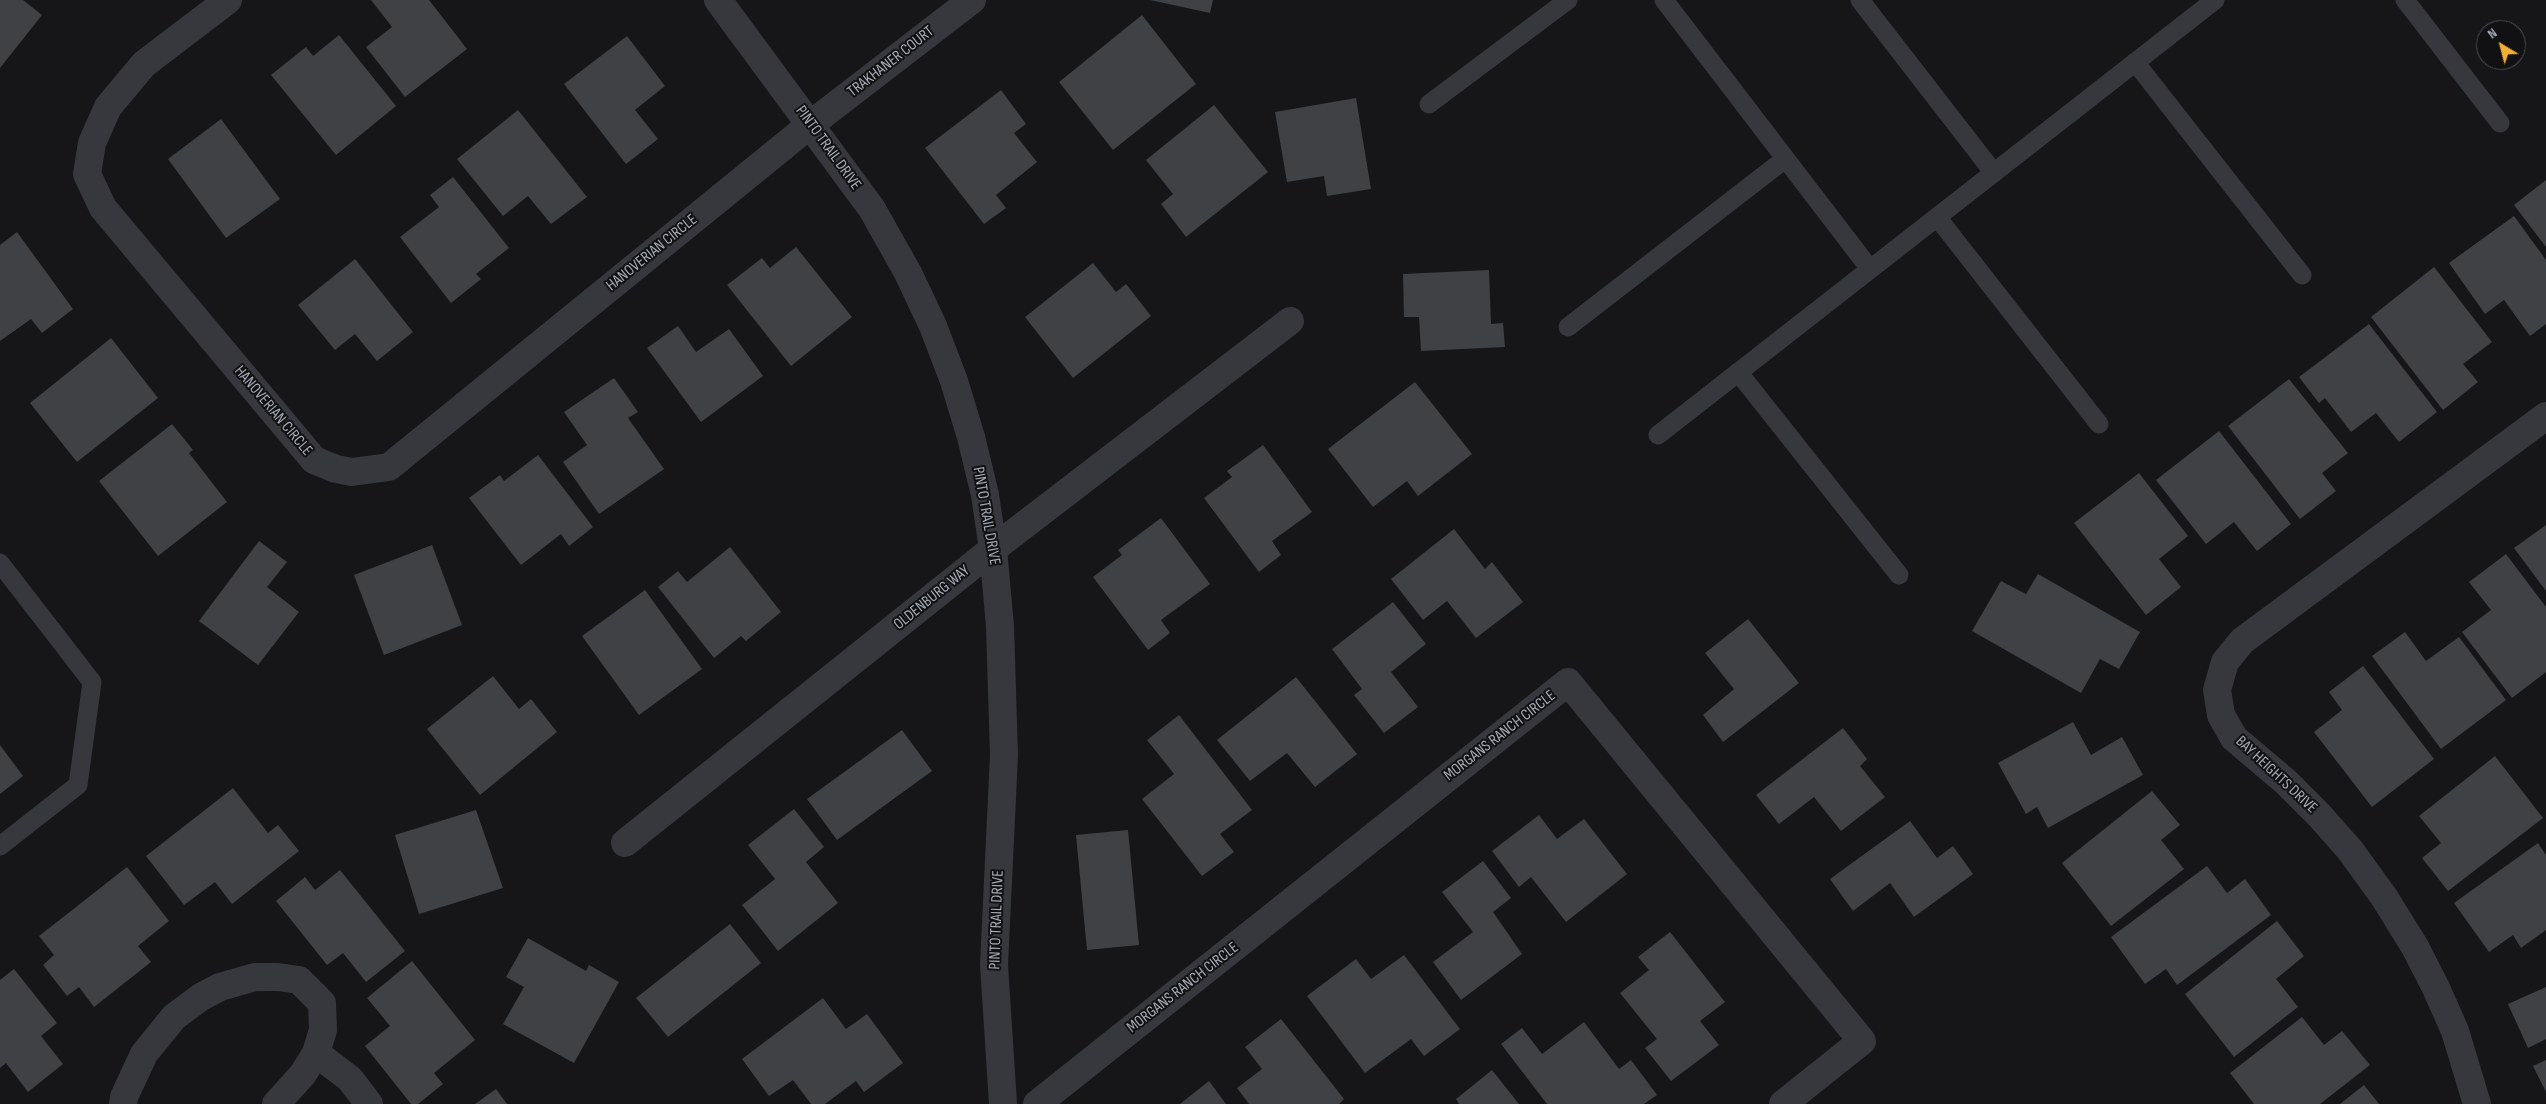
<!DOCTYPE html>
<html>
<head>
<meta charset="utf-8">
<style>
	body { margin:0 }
	#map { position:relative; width:2546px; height:1104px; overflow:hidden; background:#161618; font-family:"Sofia Sans Condensed",sans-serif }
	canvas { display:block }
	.north { position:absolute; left:2476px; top:20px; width:50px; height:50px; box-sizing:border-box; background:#111113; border:1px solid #4d4f55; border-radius:50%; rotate:323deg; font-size:14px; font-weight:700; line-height:20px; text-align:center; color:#a8adb8 }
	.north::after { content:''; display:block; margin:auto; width:18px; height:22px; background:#f2b134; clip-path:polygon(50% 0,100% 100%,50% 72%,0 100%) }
</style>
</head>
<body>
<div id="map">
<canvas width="2546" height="1104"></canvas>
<div class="north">N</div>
</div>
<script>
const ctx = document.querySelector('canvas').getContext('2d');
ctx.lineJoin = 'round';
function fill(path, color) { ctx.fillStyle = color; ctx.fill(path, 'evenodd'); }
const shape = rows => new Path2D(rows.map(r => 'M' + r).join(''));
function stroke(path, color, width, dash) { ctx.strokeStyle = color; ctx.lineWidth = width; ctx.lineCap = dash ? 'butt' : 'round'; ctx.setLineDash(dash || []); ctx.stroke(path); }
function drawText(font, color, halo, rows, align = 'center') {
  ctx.font = font + ' "Sofia Sans Condensed",sans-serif'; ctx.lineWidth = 4; ctx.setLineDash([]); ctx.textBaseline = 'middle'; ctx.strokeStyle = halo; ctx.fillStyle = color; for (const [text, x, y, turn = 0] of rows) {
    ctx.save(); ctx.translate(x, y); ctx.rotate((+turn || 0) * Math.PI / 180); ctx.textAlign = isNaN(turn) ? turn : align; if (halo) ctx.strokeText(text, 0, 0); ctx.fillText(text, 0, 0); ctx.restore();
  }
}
const building = shape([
	[0,0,23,0,42,15,0,68],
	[371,0,429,0,467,49,405,97,366,47,392,27],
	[1150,0,1213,0,1210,13],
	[1142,15,1196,84,1113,150,1059,82],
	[339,35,396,106,336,155,271,75,306,47,313,56],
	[627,36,665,86,635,110,658,139,626,164,564,84],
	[1001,90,1026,124,1014,133,1037,162,996,195,1006,208,984,224,925,148],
	[1356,98,1371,189,1327,196,1324,176,1287,182,1275,112],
	[1214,105,1268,172,1186,237,1161,204,1173,194,1146,160],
	[518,110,587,197,551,224,528,196,503,216,457,159],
	[221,119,280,199,226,238,168,159],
	[453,177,509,248,476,274,481,279,451,303,400,237,439,207,430,195],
	[2546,180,2546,247,2514,205],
	[2514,216,2546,260,2546,324,2530,336,2504,300,2485,314,2449,263],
	[17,232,73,309,42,333,31,319,0,341,0,245],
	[796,247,852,317,791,366,727,285,762,258,770,268],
	[355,259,413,332,377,361,355,334,335,350,298,305],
	[1093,263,1116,292,1126,284,1151,316,1073,378,1025,317],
	[2434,267,2492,342,2463,364,2478,382,2443,410,2371,317],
	[1489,270,1491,324,1503,323,1505,347,1421,351,1419,317,1404,317,1403,274],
	[2369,324,2437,412,2399,442,2376,413,2351,432,2325,398,2319,403,2299,377],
	[678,326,696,352,729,329,763,376,701,422,647,348],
	[111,338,158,398,77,462,30,403],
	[614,378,638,412,628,418,664,469,599,514,563,462,587,445,564,412],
	[2289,379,2348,453,2322,473,2336,491,2300,519,2228,426],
	[1415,382,1472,454,1418,496,1407,481,1373,507,1328,449],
	[172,424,193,450,189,453,227,502,158,556,99,481],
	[2219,431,2291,524,2257,551,2234,522,2206,544,2156,480],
	[1263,445,1312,512,1272,541,1281,555,1259,572,1204,498,1232,477,1227,471],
	[538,455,593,527,569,546,561,534,521,565,469,498,500,475,504,481],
	[2139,473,2188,536,2159,559,2181,587,2146,615,2074,523],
	[1161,518,1210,584,1161,620,1170,633,1148,650,1093,577,1122,555,1118,550],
	[2546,525,2546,591,2514,548],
	[1454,529,1485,569,1492,562,1523,602,1476,638,1447,601,1423,620,1391,579],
	[259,541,287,562,267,587,299,612,258,665,199,621],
	[432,545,462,625,384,655,354,575],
	[730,547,781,612,746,641,741,636,714,658,658,587,678,571,687,582],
	[2506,554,2546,607,2546,672,2512,698,2462,632,2491,610,2469,582],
	[2038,574,2140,632,2119,669,2100,659,2081,693,1972,631,2001,581,2026,594],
	[645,590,702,669,639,715,582,636],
	[1393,602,1426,644,1391,672,1418,707,1384,733,1354,695,1362,689,1332,649],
	[1748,619,1799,683,1723,742,1703,715,1734,689,1705,653],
	[2405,632,2426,661,2459,637,2506,700,2441,749,2372,656],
	[2363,666,2434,759,2372,807,2314,732,2342,710,2329,692],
	[493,676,519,709,531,699,557,732,480,795,427,729],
	[1296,677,1357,754,1315,787,1287,753,1250,781,1217,740],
	[1179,715,1252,810,1220,834,1234,852,1202,876,1142,799,1174,774,1147,740],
	[2073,722,2091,755,2122,737,2143,775,2048,828,2037,807,2026,814,1998,763],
	[1843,728,1867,759,1860,766,1885,797,1841,831,1814,797,1779,824,1756,795],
	[902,730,932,771,837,840,807,799],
	[0,745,23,776,0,794],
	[2495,756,2543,818,2448,891,2422,858,2441,843,2419,816],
	[233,788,268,833,278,825,299,851,232,904,215,882,184,905,146,856],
	[2152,791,2180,825,2161,840,2184,869,2111,926,2062,863],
	[794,809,824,847,806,862,838,903,778,951,742,905,775,879,748,845],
	[476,810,503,888,419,914,395,835],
	[1539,815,1557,839,1584,819,1627,874,1566,922,1531,877,1519,887,1492,851],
	[1910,821,1937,858,1953,846,1973,874,1914,917,1890,883,1853,911,1830,879],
	[1128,830,1139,945,1087,950,1076,835],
	[2538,843,2546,855,2546,930,2521,948,2513,935,2489,952,2454,903],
	[1483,861,1511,898,1493,912,1522,954,1461,1000,1433,962,1473,932,1442,892],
	[2207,866,2227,893,2245,879,2271,915,2177,985,2166,969,2145,984,2111,937],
	[127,867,169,921,138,946,151,962,94,1007,79,987,67,996,43,965,54,955,39,936],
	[340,870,405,951,366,982,343,953,327,965,276,901,305,877,315,890],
	[2277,921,2304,956,2276,979,2298,1007,2234,1057,2185,994],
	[730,924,761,963,668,1037,636,998],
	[1670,932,1725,1002,1700,1021,1719,1045,1671,1081,1645,1048,1657,1039,1620,993,1649,970,1638,957],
	[528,938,586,971,589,965,619,982,574,1063,503,1024,524,987,506,977],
	[1404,955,1460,1029,1424,1056,1411,1039,1365,1073,1307,996,1356,959,1371,979],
	[412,961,475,1040,434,1073,443,1084,418,1104,411,1104,365,1046,390,1026,367,998],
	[14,969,57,1023,41,1036,63,1064,28,1092,6,1063,0,1068,0,980],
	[2546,987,2546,1039,2528,1048,2508,1004],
	[823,998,846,1029,867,1014,903,1063,864,1092,856,1081,825,1104,811,1104,793,1080,769,1096,742,1059],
	[2302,1017,2324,1045,2342,1031,2370,1065,2320,1104,2254,1104,2230,1073],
	[1281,1019,1344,1099,1339,1104,1249,1104,1237,1088,1262,1069,1245,1047],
	[1584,1022,1619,1069,1631,1060,1657,1095,1644,1104,1547,1104,1501,1044,1522,1028,1542,1054],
	[2546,1060,2546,1092,2533,1066],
	[1492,1070,1519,1104,1459,1104,1456,1099],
	[1209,1081,1226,1104,1180,1104],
	[2364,1085,2379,1104,2340,1104],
	[496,1089,507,1104,475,1104]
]);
const service = shape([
	[1664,0,1870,269],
	[1860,0,1994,173],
	[2405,0,2500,123],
	[2135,62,2302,275],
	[1429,104,1568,0],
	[1937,217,2099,424],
	[1568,327,1785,159],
	[1738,372,1899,575],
	[1658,435,2215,0],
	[0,563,92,682,78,785,0,846]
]);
const minor = shape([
	[228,0,144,64,108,107,92,143,87,174,103,208,314,460,336,469,352,472,389,467,811,124,972,0],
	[718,0,872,209,908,273,933,326,954,381,971,437,985,495,993,549,1000,626,1004,755,994,965,1003,1104],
	[625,843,993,549,1290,321],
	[316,1053,350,1079,369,1104],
	[123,1104,124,1097,144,1054,174,1017,201,997,220,987,255,977,278,977,299,980,322,1003,323,1030,316,1053,303,1074,276,1104],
	[1037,1104,1568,682,1862,1041,1783,1104],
	[2477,1104,2455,1031,2436,988,2415,947,2384,897,2350,850,2319,815,2286,782,2234,738,2221,715,2217,690,2225,662,2242,641,2546,416]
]);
const streetNames = [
	["TRAKHANER COURT",891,62,-38],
	["PINTO TRAIL DRIVE",828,148,54],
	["HANOVERIAN CIRCLE",652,253,-39],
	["HANOVERIAN CIRCLE",273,411,50],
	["PINTO TRAIL DRIVE",986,516,80],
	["OLDENBURG WAY",932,598,-39],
	["MORGANS RANCH CIRCLE",1500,736,-38],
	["BAY HEIGHTS DRIVE",2276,775,43],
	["PINTO TRAIL DRIVE",997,920,-88],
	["MORGANS RANCH CIRCLE",1183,988,-38]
];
fill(building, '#404145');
stroke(service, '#37383d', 19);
stroke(minor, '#37383d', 28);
drawText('16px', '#a8adb8', '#111113', streetNames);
</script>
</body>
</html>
